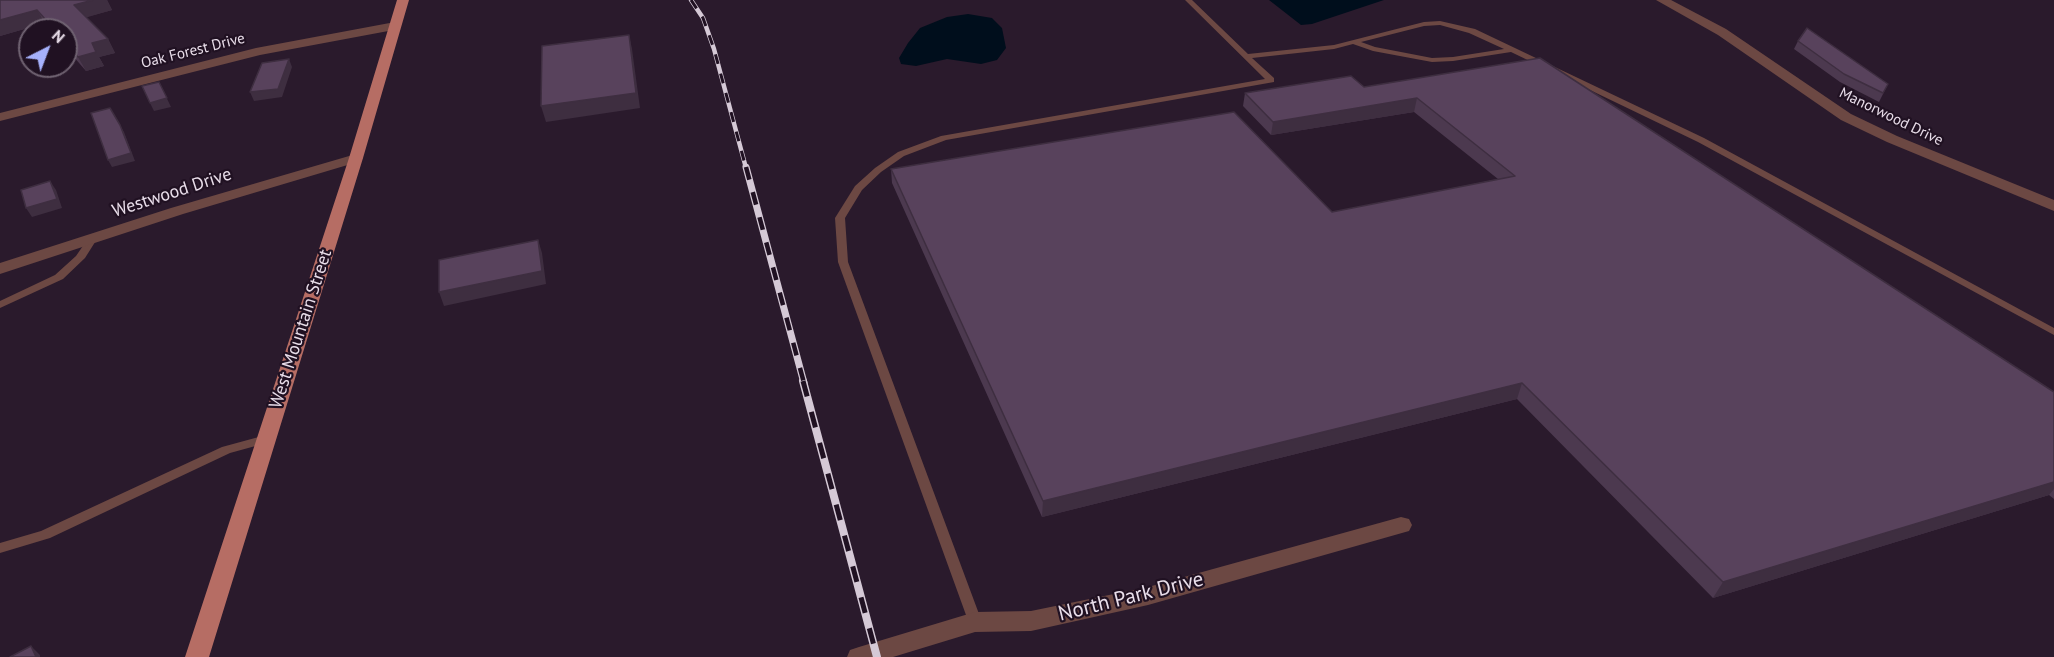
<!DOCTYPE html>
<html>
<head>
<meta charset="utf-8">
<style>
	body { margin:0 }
	#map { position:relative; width:2054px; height:657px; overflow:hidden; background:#2a1a2c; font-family:"PT Sans",sans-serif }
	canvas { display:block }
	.north { position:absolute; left:18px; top:18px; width:60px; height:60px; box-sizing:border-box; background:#201122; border:2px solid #706372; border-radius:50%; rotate:42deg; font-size:16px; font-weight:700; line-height:24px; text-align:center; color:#e9deea }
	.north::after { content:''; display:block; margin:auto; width:21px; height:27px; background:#a6b1fc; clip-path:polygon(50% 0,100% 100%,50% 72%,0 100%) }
</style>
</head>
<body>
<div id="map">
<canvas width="2054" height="657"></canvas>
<div class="north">N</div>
</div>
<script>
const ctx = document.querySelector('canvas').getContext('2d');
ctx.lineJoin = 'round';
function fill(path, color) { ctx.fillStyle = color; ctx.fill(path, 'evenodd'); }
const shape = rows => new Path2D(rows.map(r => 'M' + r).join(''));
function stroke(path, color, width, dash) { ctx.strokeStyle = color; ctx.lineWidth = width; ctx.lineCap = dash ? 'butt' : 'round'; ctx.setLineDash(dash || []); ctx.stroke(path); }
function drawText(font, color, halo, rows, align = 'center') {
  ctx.font = font + ' "PT Sans",sans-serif'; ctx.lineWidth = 4.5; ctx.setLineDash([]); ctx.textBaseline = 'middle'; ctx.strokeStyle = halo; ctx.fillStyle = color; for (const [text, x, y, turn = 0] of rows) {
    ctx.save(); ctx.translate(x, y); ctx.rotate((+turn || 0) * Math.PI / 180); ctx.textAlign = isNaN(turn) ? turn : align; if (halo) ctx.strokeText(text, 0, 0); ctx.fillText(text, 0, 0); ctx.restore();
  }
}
const water = shape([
	[1269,0,1384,0,1312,24,1301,25],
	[968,14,992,18,1002,28,1006,48,997,60,981,64,947,59,916,66,901,64,899,58,908,43,920,28,947,17]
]);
const lane = shape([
	[1185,0,1192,0,1248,54,1334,45,1424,22,1440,21,1475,29,1704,138,2054,328,2054,335,1698,142,1511,52,1453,61,1432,62,1373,51,1353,44,1334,49,1252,58,1274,78,1274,82,946,140,904,156,881,172,862,190,845,218,848,262,982,622,980,626,975,628,970,626,838,262,835,218,855,186,875,168,898,152,941,136,1265,79,1185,0],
	[1440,25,1469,33,1504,49,1453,57,1432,58,1375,47,1361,42,1424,26,1440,25],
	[92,236,97,239,85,258,63,279,0,308,0,301,55,275,76,256,89,237,92,236],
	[266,435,270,436,272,439,270,442,230,453,50,538,0,553,0,543,41,531,222,447,266,435]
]);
const street = shape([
	[1656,0,1671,0,1726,29,1851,114,1897,136,2054,200,2054,211,1887,142,1841,120,1718,35,1656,0],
	[395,22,401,26,399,29,260,55,0,121,0,113,256,48,395,22],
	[356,154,361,155,363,158,361,161,183,214,0,274,0,263,171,208,356,154],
	[1401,517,1409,519,1412,525,1409,531,1148,605,1031,631,975,632,893,657,847,657,850,650,859,647,975,612,1031,611,1148,587,1401,517]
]);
const primary = shape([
	[397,0,409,0,363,158,209,657,185,657,349,158,397,0]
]);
const railFar2 = shape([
	[691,0,703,18,714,49,746,168]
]);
const railFar1 = shape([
	[746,167,804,383]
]);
const rail = shape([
	[803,381,877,657]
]);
const wall = shape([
	[0,0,107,0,112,10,86,17,108,39,115,53,99,57,104,66,86,71,66,48,66,30,51,30,45,23,0,36],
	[1798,41,1888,84,1879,102,1840,82,1794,49],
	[1540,58,2054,392,2054,499,2049,495,1713,598,1517,399,1042,517,892,183,891,169,1332,212,1498,179,1414,112,1271,135,1243,106,1245,93,1364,87]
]);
const shadedWall = shape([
	[93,0,107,0,112,10,81,19,74,5],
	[37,10,45,23,0,36,0,20],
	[629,35,632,49,640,108,546,122,541,106],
	[108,39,115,53,99,57,104,66,86,71,78,57,92,43],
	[289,59,292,67,282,97,254,101,250,92],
	[159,82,171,107,154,111,150,103],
	[1417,98,1414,112,1271,135,1273,122],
	[120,125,124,132,135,161,112,167,108,160],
	[50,181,56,190,62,208,32,217,26,208],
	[538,240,542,253,546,284,444,306,439,292],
	[1522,383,1517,399,1042,517,1043,501],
	[2054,482,2054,489,2049,495,1713,598,1723,582],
	[31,646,40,655,40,657,36,657]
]);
const building = shape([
	[0,0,93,0,74,5,108,39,92,43,96,52,78,57,66,43,66,30,55,30,37,10,0,20,0,0],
	[1807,28,1888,84,1883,93,1844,74,1798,41,1807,28],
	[629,35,636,93,541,106,542,46,629,35],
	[1540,58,2054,392,2054,482,1723,582,1522,383,1043,501,891,169,1234,112,1332,212,1515,176,1417,98,1273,122,1245,93,1351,76,1364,87,1540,58],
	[289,59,278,89,250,92,262,63,289,59],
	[159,82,167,98,150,103,142,86,159,82],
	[110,108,120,125,131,153,108,160,91,113,110,108],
	[50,181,57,199,26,208,21,190,50,181],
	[538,240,542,271,439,292,439,260,538,240],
	[31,646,36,657,10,657,31,646]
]);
const farStreetnames = [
	["Oak Forest Drive",193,51,-14],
	["Manorwood Drive",1891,117,26]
];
const streetNames = [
	["Westwood Drive",172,193,-18],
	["West Mountain Street",301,329,-72]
];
const nearStreetnames = [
	["North Park Drive",1131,597,-14]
];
fill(water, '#000e1c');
fill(lane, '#6c4843');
fill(street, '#6c4843');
fill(primary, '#b66d64');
stroke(railFar2, '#d5c9d6', 4.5);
stroke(railFar1, '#d5c9d6', 7);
stroke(rail, '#d5c9d6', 8);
stroke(railFar2, '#201122', 3, [10]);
stroke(railFar1, '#201122', 4.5, [13]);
stroke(rail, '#201122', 5, [16]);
fill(wall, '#4c394f');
fill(shadedWall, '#3e2e40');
fill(building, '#58425c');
stroke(building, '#3e2e40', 1.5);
drawText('15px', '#e9deea', '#201122', farStreetnames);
drawText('18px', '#e9deea', '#201122', streetNames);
drawText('21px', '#e9deea', '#201122', nearStreetnames);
</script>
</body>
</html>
